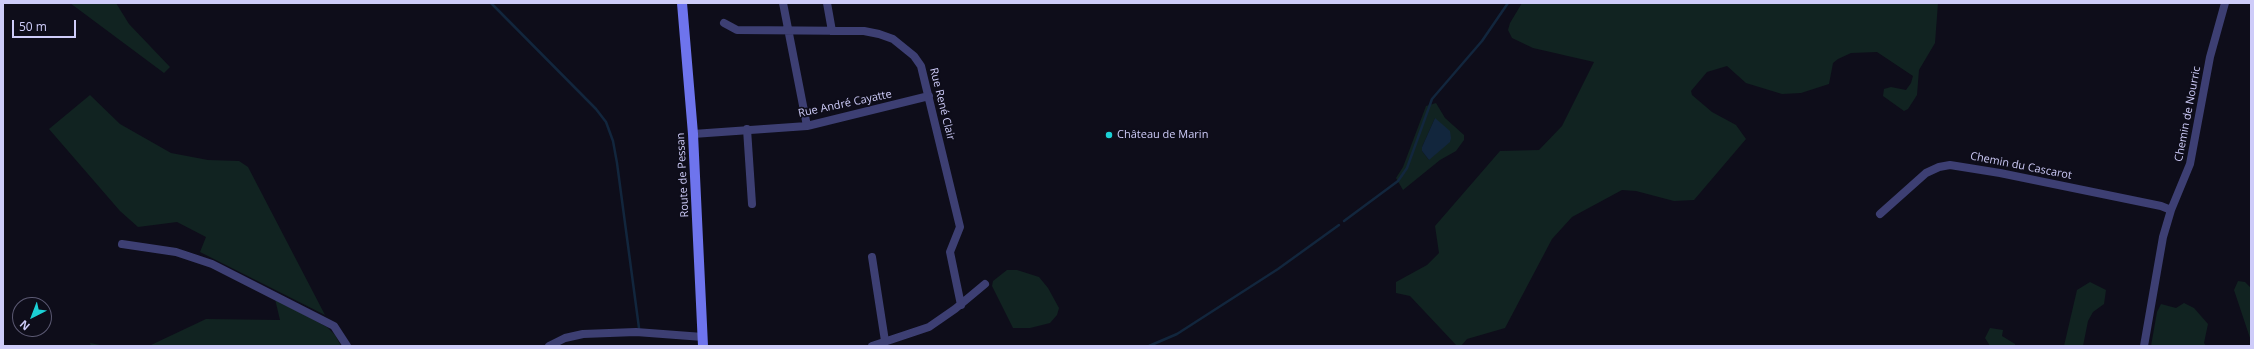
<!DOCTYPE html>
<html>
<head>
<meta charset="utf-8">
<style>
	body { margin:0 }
	#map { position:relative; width:2254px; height:349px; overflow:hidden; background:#0e0d1a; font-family:"Open Sans",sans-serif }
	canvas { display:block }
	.frame { position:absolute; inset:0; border:4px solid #ceccf9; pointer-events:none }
	.north { position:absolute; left:12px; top:297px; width:40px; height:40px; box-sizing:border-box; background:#0e0d1a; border:1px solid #5b5973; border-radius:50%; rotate:222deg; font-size:11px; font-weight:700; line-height:16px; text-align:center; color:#ceccf9 }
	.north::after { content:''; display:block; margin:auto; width:14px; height:18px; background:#1bd0d5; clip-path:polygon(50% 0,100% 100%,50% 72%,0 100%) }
	.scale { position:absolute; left:12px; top:20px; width:64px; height:18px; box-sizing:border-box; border:2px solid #ceccf9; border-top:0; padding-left:5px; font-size:12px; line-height:14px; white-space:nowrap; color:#ceccf9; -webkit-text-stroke:3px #0e0d1a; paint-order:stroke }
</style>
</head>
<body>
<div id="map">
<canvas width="2254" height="349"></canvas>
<div class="frame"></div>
<div class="north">N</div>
<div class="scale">50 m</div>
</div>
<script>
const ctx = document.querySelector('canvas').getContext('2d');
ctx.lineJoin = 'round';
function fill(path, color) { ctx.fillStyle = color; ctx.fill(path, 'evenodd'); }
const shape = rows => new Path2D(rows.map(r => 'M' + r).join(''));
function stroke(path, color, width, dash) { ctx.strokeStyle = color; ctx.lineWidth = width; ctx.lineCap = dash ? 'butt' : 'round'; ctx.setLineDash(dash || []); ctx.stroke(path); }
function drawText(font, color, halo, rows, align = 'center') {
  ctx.font = font + ' "Open Sans",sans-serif'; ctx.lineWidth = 3.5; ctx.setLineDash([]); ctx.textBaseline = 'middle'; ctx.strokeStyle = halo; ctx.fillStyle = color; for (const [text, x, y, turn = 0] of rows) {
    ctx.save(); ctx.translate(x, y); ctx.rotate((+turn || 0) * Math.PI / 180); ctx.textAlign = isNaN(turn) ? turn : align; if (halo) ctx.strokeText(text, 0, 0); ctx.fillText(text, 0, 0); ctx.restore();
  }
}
const green = shape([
	[70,3,116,3,129,24,170,67,164,73],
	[1522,3,1938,3,1935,43,1919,70,1917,95,1908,109,1904,111,1883,96,1884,89,1891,87,1906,90,1911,83,1913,76,1877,52,1851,53,1838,59,1833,63,1829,84,1801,93,1782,94,1746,83,1727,66,1707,72,1691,91,1692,95,1712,112,1736,125,1746,139,1694,200,1674,201,1636,191,1622,190,1572,217,1552,239,1505,328,1467,339,1461,346,1457,346,1410,296,1396,293,1396,282,1427,265,1439,253,1435,226,1500,151,1539,150,1562,126,1594,62,1533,48,1512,38,1508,30,1510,23],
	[90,95,120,124,171,153,208,160,239,161,248,167,325,315,200,252,206,237,177,222,138,227,120,211,49,129],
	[1436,103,1445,118,1464,135,1464,140,1456,151,1440,160,1403,190,1396,178,1403,167,1426,106],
	[1435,118,1429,160,1422,151,1422,147],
	[1007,270,1017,270,1039,277,1048,288,1059,308,1057,315,1050,323,1030,328,1013,328,992,286,993,281],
	[2238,281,2245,282,2251,288,2251,341,2234,290],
	[2090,282,2106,290,2104,304,2093,312,2088,321,2083,346,2064,346,2077,290],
	[275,299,327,327,335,335,341,346,91,346,90,343,105,346,151,345,206,319,280,320],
	[2184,303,2194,308,2208,324,2204,343,2206,346,2151,346,2157,312,2161,304,2176,308],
	[1990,328,2003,330,2002,336,2015,344,2015,346,1990,346,1985,338]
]);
const water = shape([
	[1435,118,1450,131,1451,138,1450,142,1429,160,1422,151,1422,147]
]);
const stream = shape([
	[491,3,596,109,606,122,613,141,617,163,639,328],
	[1344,221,1398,181,1407,168,1432,99,1482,41,1508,3],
	[1149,346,1177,334,1278,269,1339,225]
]);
const street = shape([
	[783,3,807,126],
	[827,3,832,31],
	[724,23,737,30,864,31,879,34,893,39,914,56,921,66,960,227,950,252,961,305],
	[747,129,752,204],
	[693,134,807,126,929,96],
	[1880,214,1926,173,1939,167,1950,165,2000,173,2161,206,2171,210],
	[122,244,176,252,212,264,334,326,347,346],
	[872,257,885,341],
	[549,346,565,338,583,334,636,332,703,337],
	[872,346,929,327,955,309,985,284],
	[2144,346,2163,237,2171,210,2190,164,2210,57,2225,3]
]);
const secondary = shape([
	[682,3,693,134,703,346]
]);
const markers = [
	[1109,135,4,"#1bd0d5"]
];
const streetNames = [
	["Rue André Cayatte",845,104,-12],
	["Rue René Clair",942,104,76],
	["Chemin de Nourric",2188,114,-79],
	["Chemin du Cascarot",2021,166,11],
	["Route de Pessan",683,175,-93]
];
const poiNames = [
	["Château de Marin",1117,135]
];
fill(green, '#112321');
fill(water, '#12263d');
stroke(stream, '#12263d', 2.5);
stroke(street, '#3d3f73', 8);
stroke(secondary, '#6e74ed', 10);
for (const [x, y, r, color] of markers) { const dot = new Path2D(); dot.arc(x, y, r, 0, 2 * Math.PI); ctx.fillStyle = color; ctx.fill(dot); stroke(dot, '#0e0d1a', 1.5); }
drawText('11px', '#ceccf9', '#0e0d1a', streetNames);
drawText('11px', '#ceccf9', '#0e0d1a', poiNames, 'left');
</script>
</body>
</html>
